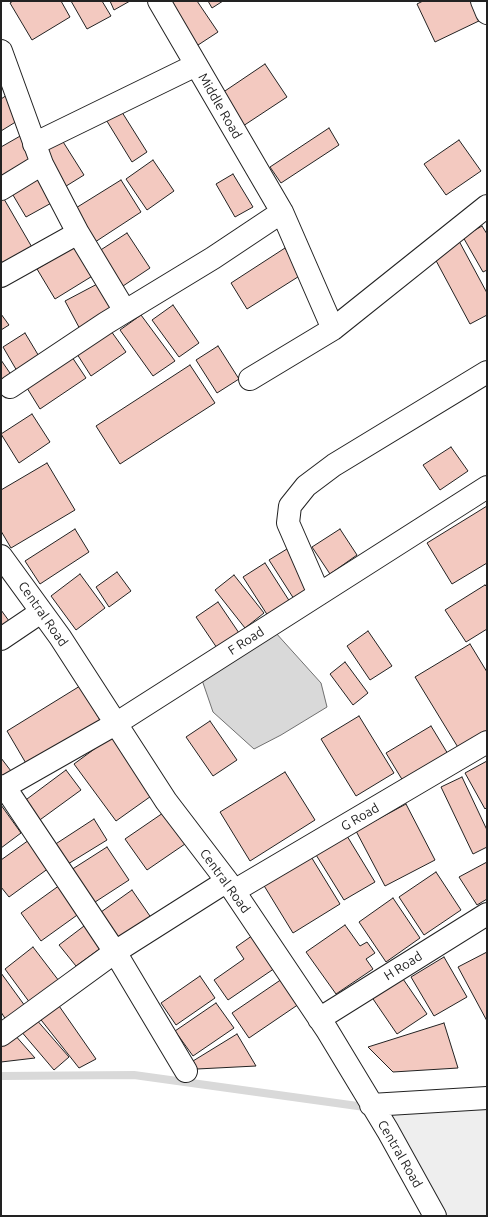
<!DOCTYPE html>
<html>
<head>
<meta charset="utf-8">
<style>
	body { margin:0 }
	#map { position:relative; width:488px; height:1217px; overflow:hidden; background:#fff; font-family:Ubuntu,sans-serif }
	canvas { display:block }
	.frame { position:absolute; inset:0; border:2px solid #222; pointer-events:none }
</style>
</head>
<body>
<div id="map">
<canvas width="488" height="1217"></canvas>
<div class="frame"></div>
</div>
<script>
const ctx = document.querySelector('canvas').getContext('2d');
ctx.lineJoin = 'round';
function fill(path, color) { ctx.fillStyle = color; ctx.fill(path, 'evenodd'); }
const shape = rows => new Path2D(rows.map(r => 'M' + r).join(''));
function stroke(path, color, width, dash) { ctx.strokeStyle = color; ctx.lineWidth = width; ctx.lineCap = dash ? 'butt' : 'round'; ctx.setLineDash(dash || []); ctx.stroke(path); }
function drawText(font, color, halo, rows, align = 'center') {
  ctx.font = font + ' Ubuntu,sans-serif'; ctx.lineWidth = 3; ctx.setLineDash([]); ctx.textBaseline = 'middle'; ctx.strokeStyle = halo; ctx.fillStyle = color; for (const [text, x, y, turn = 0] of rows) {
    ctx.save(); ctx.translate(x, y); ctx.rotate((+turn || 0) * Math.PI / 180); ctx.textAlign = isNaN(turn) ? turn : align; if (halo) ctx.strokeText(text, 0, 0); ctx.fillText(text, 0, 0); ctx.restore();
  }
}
const green = shape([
	[487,1107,487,1216,446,1216,383,1113,487,1107]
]);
const water = shape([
	[275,632,321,683,327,707,281,735,254,749,213,712,201,677,275,632]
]);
const stream = shape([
	[1,1076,134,1075,372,1108]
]);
const building = shape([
	[13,1,61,1,70,17,32,40,10,3,13,1],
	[71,1,102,1,111,16,87,29,71,1],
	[110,1,130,1,114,10,110,1],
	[163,1,197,1,218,32,195,47,163,1],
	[208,1,223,1,212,8,208,1],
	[423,1,475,1,483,19,435,42,417,4,423,1],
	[265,64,287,97,240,128,219,95,265,64],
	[7,95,22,118,1,131,1,99,7,95],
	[120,109,147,152,132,162,105,118,120,109],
	[329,128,339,145,281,183,270,167,329,128],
	[22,135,38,161,1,183,1,147,22,135],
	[60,137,84,175,63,188,39,150,60,137],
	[459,140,481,171,446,195,424,164,459,140],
	[153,160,174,191,147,210,126,179,153,160],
	[39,173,55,201,26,217,10,190,39,173],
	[233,174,253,207,235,217,216,184,233,174],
	[121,180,141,212,92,244,71,211,121,180],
	[4,199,33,249,4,266,1,260,1,200,4,199],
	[482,226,487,234,487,270,483,272,463,237,482,226],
	[127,233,150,268,120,288,96,253,127,233],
	[459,241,487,293,487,315,470,324,433,255,459,241],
	[77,245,94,275,55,299,37,269,77,245],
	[285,248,301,275,247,309,231,283,285,248],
	[101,282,118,312,81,331,65,301,101,282],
	[173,305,199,343,179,357,152,320,173,305],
	[1,314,9,325,1,330,1,314],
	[141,315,175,361,153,376,120,330,141,315],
	[111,331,126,352,91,376,77,354,111,331],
	[25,333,40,358,17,371,3,347,25,333],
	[218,346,239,379,217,393,196,360,218,346],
	[72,357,86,378,40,409,27,388,72,357],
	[1,360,12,376,1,383,1,360],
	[190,365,215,403,120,464,96,426,190,365],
	[32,414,50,442,19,463,1,434,32,414],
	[451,447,468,471,440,490,423,465,451,447],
	[47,463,75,510,11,548,1,531,1,490,47,463],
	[487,506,487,563,452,584,427,543,487,506],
	[75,529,89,552,40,584,25,561,75,529],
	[340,529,357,555,330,574,312,547,340,529],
	[300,541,325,580,294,599,269,560,300,541],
	[265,563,290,602,268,616,243,577,265,563],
	[117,572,131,591,109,607,96,587,117,572],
	[80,574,105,608,76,630,51,596,80,574],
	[234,575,264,613,245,628,215,590,234,575],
	[485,585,487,587,487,629,466,642,445,610,485,585],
	[218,602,239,633,217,648,196,617,218,602],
	[1,610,12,625,1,632,1,610],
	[368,631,392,666,370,680,347,646,368,631],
	[470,644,487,672,487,732,459,749,415,677,470,644],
	[345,662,368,693,353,705,330,674,345,662],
	[80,686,100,720,27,765,7,731,80,686],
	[359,716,394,773,356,796,321,739,359,716],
	[210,721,237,760,213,776,186,737,210,721],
	[431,726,451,759,406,786,386,753,431,726],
	[112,736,154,794,116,821,74,764,112,736],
	[1,758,11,771,1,778,1,758],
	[487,761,487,807,485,809,465,773,487,761],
	[66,770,81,790,37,822,23,802,66,770],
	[285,772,315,820,250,861,220,812,285,772],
	[462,777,487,830,487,847,473,854,441,787,462,777],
	[406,804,435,860,385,886,356,831,406,804],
	[1,805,21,833,1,848,1,805],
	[163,813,185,844,147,870,125,839,163,813],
	[94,819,107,840,63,867,51,847,94,819],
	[344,831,375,882,344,900,313,850,344,831],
	[29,840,49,868,9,897,1,887,1,860,29,840],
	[107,847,129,880,92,904,71,870,107,847],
	[310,855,340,904,293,933,263,884,310,855],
	[487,862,487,899,477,905,459,877,487,862],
	[436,872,461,910,424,935,399,897,436,872],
	[60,885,80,913,41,941,21,913,60,885],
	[132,890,152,919,114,946,94,917,132,890],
	[393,898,420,938,386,962,359,922,393,898],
	[88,923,105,945,76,966,59,945,88,923],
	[345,925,360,946,367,942,375,953,366,959,373,969,336,994,306,952,345,925],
	[256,933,278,966,228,1000,214,980,244,959,236,947,256,933],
	[33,947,59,981,30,1003,5,969,33,947],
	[487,952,487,1021,458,967,487,952],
	[444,957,467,997,434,1016,411,977,444,957],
	[1,973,25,1006,6,1020,1,1012,1,973],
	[200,976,215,998,176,1025,161,1003,200,976],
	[401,976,427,1014,397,1034,371,996,401,976],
	[282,979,299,1004,249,1038,232,1013,282,979],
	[57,1003,96,1059,79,1068,38,1016,57,1003],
	[216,1003,234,1028,193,1056,175,1031,216,1003],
	[35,1018,69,1057,54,1070,20,1030,35,1018],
	[444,1023,458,1068,393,1072,368,1047,444,1023],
	[14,1034,35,1058,1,1062,1,1042,14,1034],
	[237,1034,256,1066,197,1069,193,1061,237,1034]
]);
const minor = shape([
	[159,1,282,212],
	[482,1,487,13],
	[1,51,42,164,78,233],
	[34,144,196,65],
	[1,189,42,164],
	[1,276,78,233,125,311],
	[250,379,333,329,487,206],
	[10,387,106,323,213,258,282,212,333,329],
	[1,556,60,637,166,801,227,881,327,1030,388,1131,435,1216],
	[319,594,288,523,290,506,306,486,334,465,487,372],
	[1,639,41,612],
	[4,786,115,952,186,1071],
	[1,789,117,723,487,487],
	[234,891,487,742],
	[319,1019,487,914],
	[1,1035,115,952,227,881],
	[371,1105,487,1098]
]);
const streetNames = [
	["Middle Road",220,106,60],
	["Central Road",43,614,55],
	["F Road",246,641,-33],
	["G Road",360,817,-30],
	["Central Road",225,881,54],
	["H Road",403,966,-32],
	["Central Road",400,1154,60]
];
fill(green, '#eee');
stroke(green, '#6f6f6f', 1);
fill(water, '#d9d9d9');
stroke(water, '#6f6f6f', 1);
stroke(stream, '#d9d9d9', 8);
fill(building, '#f3c9c0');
stroke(building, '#222', 1);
stroke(minor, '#222', 24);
stroke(minor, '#fff', 22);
drawText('13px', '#222', '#fff', streetNames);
</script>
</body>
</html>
